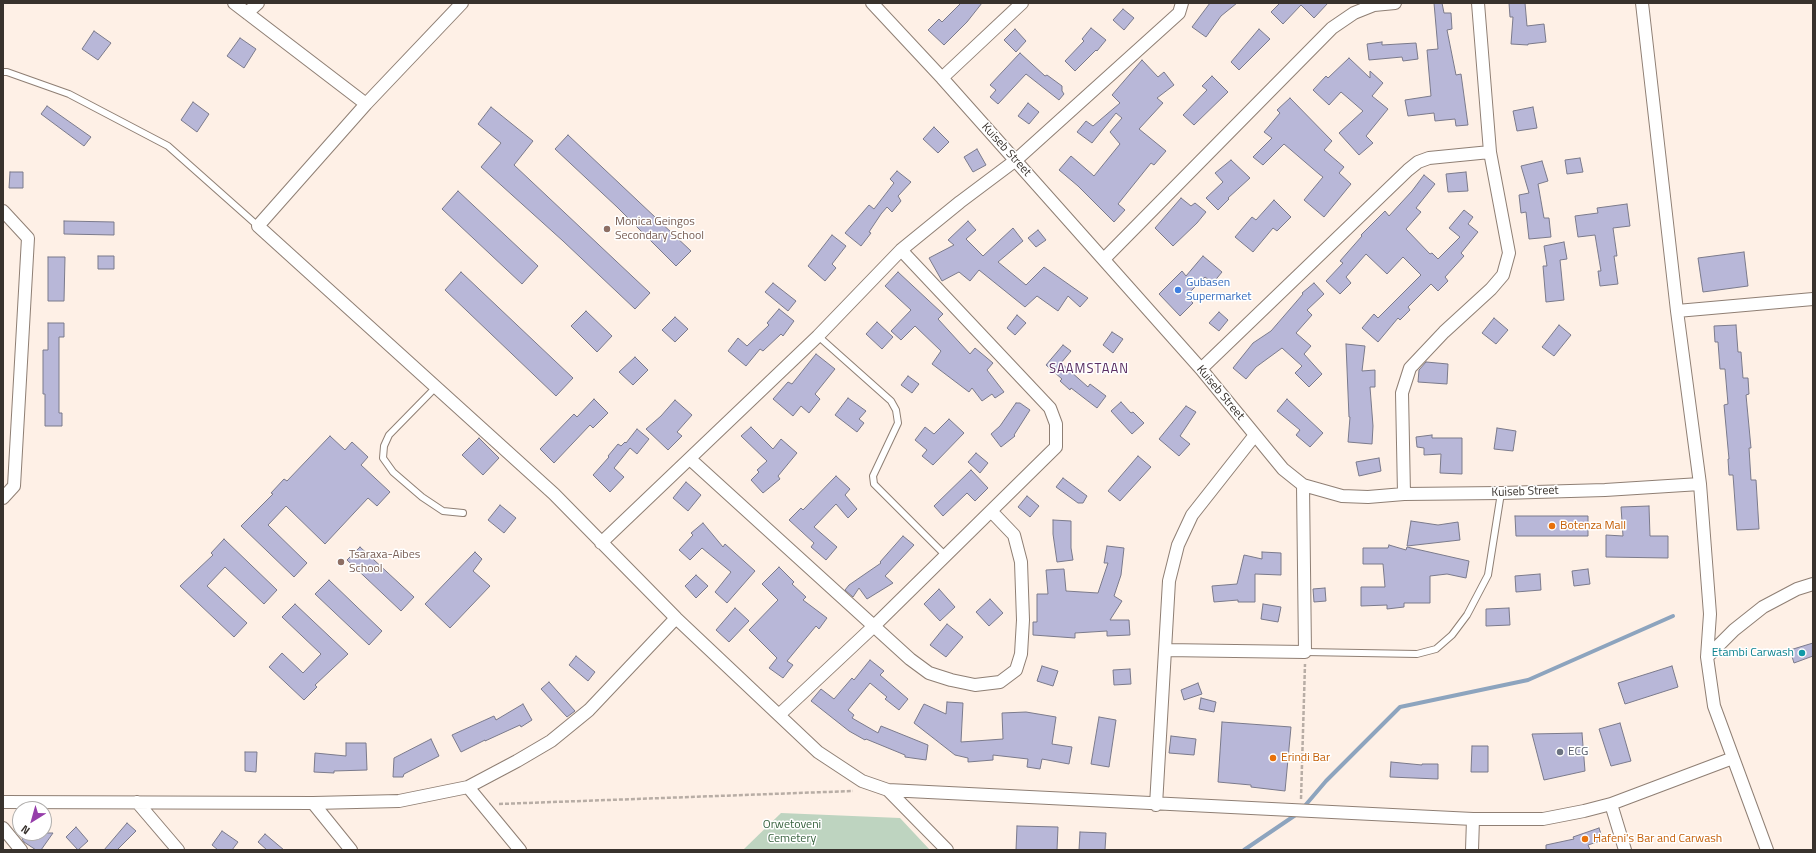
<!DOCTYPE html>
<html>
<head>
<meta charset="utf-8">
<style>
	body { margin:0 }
	#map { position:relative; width:1816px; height:853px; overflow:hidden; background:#fef0e6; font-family:"Titillium Web",sans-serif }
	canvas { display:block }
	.frame { position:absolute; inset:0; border:4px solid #38322d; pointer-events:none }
	.north { position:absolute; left:12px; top:801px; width:40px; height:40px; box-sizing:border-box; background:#fff; border:1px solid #afadab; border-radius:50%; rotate:217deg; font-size:11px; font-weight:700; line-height:16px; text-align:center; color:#38322d }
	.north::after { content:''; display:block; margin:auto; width:14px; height:18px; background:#963eaa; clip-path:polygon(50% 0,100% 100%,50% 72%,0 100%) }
</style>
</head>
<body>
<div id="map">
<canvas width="1816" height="853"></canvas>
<div class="frame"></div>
<div class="north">N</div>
</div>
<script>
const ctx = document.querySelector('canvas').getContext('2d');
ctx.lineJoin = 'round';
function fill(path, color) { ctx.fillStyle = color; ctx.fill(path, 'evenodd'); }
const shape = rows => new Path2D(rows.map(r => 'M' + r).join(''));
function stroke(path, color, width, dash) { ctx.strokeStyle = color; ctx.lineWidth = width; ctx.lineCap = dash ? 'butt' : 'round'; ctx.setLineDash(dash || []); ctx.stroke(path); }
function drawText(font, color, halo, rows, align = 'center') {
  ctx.font = font + ' "Titillium Web",sans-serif'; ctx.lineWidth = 3; ctx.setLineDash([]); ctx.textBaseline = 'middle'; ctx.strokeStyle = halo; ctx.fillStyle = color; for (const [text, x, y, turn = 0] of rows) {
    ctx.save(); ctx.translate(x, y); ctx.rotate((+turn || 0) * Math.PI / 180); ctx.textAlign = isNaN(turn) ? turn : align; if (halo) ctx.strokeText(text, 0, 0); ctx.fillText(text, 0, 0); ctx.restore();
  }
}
const green = shape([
	[781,813,900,818,930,850,743,850]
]);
const stream = shape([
	[1303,808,1326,781,1400,707,1528,680,1673,616],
	[1244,850,1297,814]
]);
const building = shape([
	[961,3,982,3,967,22,944,45,928,30,939,19,942,22,961,3],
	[1210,3,1237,3,1221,16,1206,37,1192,27,1210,3],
	[1280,3,1328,3,1314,18,1301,5,1283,24,1271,12,1280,3],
	[1434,3,1442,3,1444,13,1451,13,1452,29,1447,30,1456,75,1461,74,1468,125,1456,126,1455,119,1435,121,1434,113,1408,116,1405,100,1431,96,1427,50,1438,49,1434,3],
	[1509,3,1525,3,1527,26,1544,24,1546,42,1528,44,1528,45,1511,44,1513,17,1510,17,1509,3],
	[1123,9,1134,18,1124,30,1113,20,1123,9],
	[1091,28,1106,40,1097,51,1096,50,1075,71,1065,61,1084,41,1082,39,1091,28],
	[1015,29,1026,41,1016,52,1004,40,1015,29],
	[1259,29,1270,39,1239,70,1231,62,1259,29],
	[94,31,111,43,98,60,82,49,94,31],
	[240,38,256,49,244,68,227,56,240,38],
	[1382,42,1382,45,1416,43,1418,59,1403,61,1402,57,1369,60,1367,44,1382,42],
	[1020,53,1045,76,1047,75,1062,86,1062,91,1064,94,1059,100,1026,74,998,104,990,97,996,90,990,85,1020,53],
	[1349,58,1370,78,1370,71,1383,83,1372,96,1388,109,1366,136,1373,143,1359,155,1339,133,1363,111,1341,92,1329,105,1313,90,1326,76,1328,78,1349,58],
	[1142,60,1158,77,1164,72,1174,85,1157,98,1163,103,1139,129,1166,151,1154,165,1151,163,1118,204,1125,210,1114,222,1078,186,1059,170,1071,156,1094,176,1120,144,1110,132,1122,118,1116,113,1092,143,1077,132,1086,121,1093,126,1120,103,1112,95,1142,60],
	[1212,76,1228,92,1194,125,1183,115,1207,90,1202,86,1212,76],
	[1290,98,1332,141,1324,150,1344,167,1339,173,1351,184,1324,217,1304,200,1323,177,1319,174,1284,144,1263,165,1253,157,1272,138,1264,132,1280,113,1277,110,1290,98],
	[193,102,209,114,197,132,181,120,193,102],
	[1028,103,1039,112,1029,124,1018,116,1028,103],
	[47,106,91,137,84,146,41,114,47,106],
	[491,107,533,141,514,165,650,293,635,309,563,241,481,167,501,143,478,124,491,107],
	[1533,107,1537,128,1517,131,1513,111,1533,107],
	[934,127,949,142,938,153,923,139,934,127],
	[568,135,691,251,676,266,617,207,555,149,568,135],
	[977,149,986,165,973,172,964,157,977,149],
	[1580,158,1583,172,1567,174,1565,160,1580,158],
	[1231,160,1250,178,1228,198,1229,199,1218,210,1206,198,1223,182,1215,173,1231,160],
	[1542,161,1548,181,1538,184,1544,218,1549,218,1551,237,1529,239,1526,212,1521,213,1519,195,1529,193,1521,166,1542,161],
	[897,171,911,182,898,196,901,201,892,212,887,207,881,214,869,232,871,233,861,246,845,233,869,205,874,209,894,183,890,179,897,171],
	[10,172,23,172,23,188,9,188,10,172],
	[1466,172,1468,191,1448,192,1446,174,1466,172],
	[1424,175,1435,184,1416,208,1421,212,1406,229,1430,254,1432,253,1438,259,1460,237,1449,228,1464,210,1473,217,1468,224,1478,232,1461,253,1464,256,1445,277,1448,281,1438,291,1431,284,1408,307,1410,310,1400,320,1398,318,1378,342,1362,328,1374,314,1378,318,1421,275,1403,257,1387,274,1366,254,1346,277,1351,283,1340,294,1326,281,1343,263,1340,261,1362,236,1361,235,1385,211,1389,216,1412,191,1424,175],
	[458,191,538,266,522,284,442,209,458,191],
	[1181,198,1191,206,1195,203,1206,212,1197,223,1173,246,1155,228,1181,198],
	[1274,200,1291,217,1277,231,1273,228,1253,252,1235,237,1252,217,1256,220,1274,200],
	[1627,204,1630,226,1613,228,1617,256,1614,256,1618,284,1600,286,1598,271,1601,271,1595,235,1578,237,1575,216,1598,213,1597,208,1627,204],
	[64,221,114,222,114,235,64,234,64,221],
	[968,221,976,230,966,239,983,256,1013,228,1023,241,998,262,1026,285,1044,267,1088,298,1080,307,1068,296,1058,311,1037,296,1025,307,979,270,970,281,959,272,942,281,929,258,954,245,948,240,968,221],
	[1038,230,1046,240,1036,247,1028,238,1038,230],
	[832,235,846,246,832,264,836,268,825,281,808,266,832,235],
	[1564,242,1567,259,1560,260,1564,300,1546,302,1543,266,1547,266,1544,246,1564,242],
	[1744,252,1748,286,1703,292,1698,258,1744,252],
	[98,256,114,256,114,269,98,269,98,256],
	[1203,256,1222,272,1213,283,1205,277,1186,296,1193,303,1180,316,1159,294,1182,271,1186,276,1203,256],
	[48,257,65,257,64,301,48,301,48,257],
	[461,272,573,378,556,396,445,290,461,272],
	[898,272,943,314,938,319,970,354,975,348,993,363,987,370,1004,392,995,398,992,394,982,401,972,388,969,392,932,364,941,351,915,326,901,340,891,331,911,310,885,286,898,272],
	[773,283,796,301,788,311,765,292,773,283],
	[1314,283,1324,294,1307,310,1312,315,1296,333,1311,346,1304,354,1322,374,1309,387,1295,373,1302,366,1282,348,1256,367,1246,379,1233,368,1253,343,1271,331,1303,294,1302,293,1314,283],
	[779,309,794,321,783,336,781,334,763,351,760,349,746,366,728,351,738,338,747,346,769,325,767,323,779,309],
	[586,311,612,336,597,352,571,326,586,311],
	[1219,312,1228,320,1219,331,1209,323,1219,312],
	[1017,315,1026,323,1015,335,1007,328,1017,315],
	[675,317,688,329,675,342,662,330,675,317],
	[1494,318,1508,330,1496,344,1482,333,1494,318],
	[877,322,893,337,882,349,866,334,877,322],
	[48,323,64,323,64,337,59,337,59,413,62,413,62,426,45,426,45,394,43,394,43,350,48,350,48,323],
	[1559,325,1571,335,1554,356,1542,347,1559,325],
	[1736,325,1738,352,1741,352,1743,378,1748,378,1749,394,1746,395,1751,448,1749,448,1751,480,1756,480,1759,529,1737,530,1733,475,1729,475,1728,459,1729,459,1724,405,1728,404,1725,369,1720,369,1718,342,1715,342,1714,326,1736,325],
	[1112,332,1123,339,1113,353,1103,345,1112,332],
	[1346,344,1365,346,1362,371,1375,370,1375,387,1370,387,1373,426,1372,444,1348,442,1350,417,1349,417,1346,344],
	[1063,345,1071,351,1061,363,1088,387,1090,384,1106,396,1097,408,1071,388,1070,390,1060,381,1062,379,1046,365,1063,345],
	[816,354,835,369,815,394,820,399,809,413,801,406,793,416,773,399,788,382,792,384,816,354],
	[635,357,648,370,633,385,619,372,635,357],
	[1426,362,1448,364,1447,384,1418,382,1419,370,1426,362],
	[908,376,919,384,912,393,901,385,908,376],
	[848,398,866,411,859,419,864,423,857,432,835,415,848,398],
	[594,399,608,413,593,428,590,425,554,463,540,449,574,414,577,417,594,399],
	[1287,399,1323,433,1310,447,1296,435,1300,430,1277,411,1287,399],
	[675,400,692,415,677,432,682,436,668,450,646,429,661,416,675,400],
	[1121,402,1131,413,1133,412,1144,423,1132,434,1111,411,1121,402],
	[1016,403,1020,403,1030,410,1014,435,1015,436,1001,447,991,434,1000,426,1016,403],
	[1186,406,1196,412,1180,436,1190,444,1179,456,1159,439,1186,406],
	[949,419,964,433,933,465,922,456,927,450,915,440,925,427,934,434,949,419],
	[751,427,773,449,781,439,797,453,778,476,780,479,763,493,751,480,759,472,757,470,767,461,741,436,751,427],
	[1497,428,1516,431,1513,451,1494,449,1497,428],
	[637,429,649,439,637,454,630,448,614,468,624,477,610,492,593,475,609,457,608,456,618,444,621,446,625,442,626,443,637,429],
	[1432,435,1432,438,1462,438,1462,474,1440,473,1441,454,1424,455,1424,448,1417,447,1416,437,1432,435],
	[330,436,345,450,352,442,368,457,361,465,390,492,377,506,368,498,325,544,286,506,268,525,307,563,294,577,241,526,273,494,271,493,284,479,287,481,330,436],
	[479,438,499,458,483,475,462,455,479,438],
	[976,453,988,463,980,473,968,462,976,453],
	[1138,456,1151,467,1120,501,1108,491,1138,456],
	[1379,458,1381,471,1359,476,1356,462,1379,458],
	[971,470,988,488,975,501,967,493,943,516,934,506,971,470],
	[836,476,850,489,845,495,857,509,848,518,836,504,814,527,837,547,826,560,811,547,814,543,789,520,801,508,803,510,836,476],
	[1063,478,1087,496,1083,503,1078,503,1056,487,1063,478],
	[686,482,701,495,688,511,673,498,686,482],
	[1027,496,1039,506,1030,517,1018,507,1027,496],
	[500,505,516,518,504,533,488,520,500,505],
	[1649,506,1650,536,1668,536,1668,558,1606,557,1606,535,1623,536,1621,507,1649,506],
	[1515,516,1588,516,1588,536,1516,536,1515,516],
	[1053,520,1071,521,1071,548,1073,560,1057,562,1053,534,1053,520],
	[1411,521,1438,525,1458,522,1460,540,1407,546,1411,521],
	[703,523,723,547,725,544,755,571,727,603,715,592,731,572,702,548,690,560,679,550,693,535,691,533,703,523],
	[903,536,914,545,885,576,893,583,867,599,859,588,853,597,845,590,849,585,881,563,880,562,903,536],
	[224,539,277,590,264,604,225,567,207,586,247,623,234,637,180,586,213,555,211,553,224,539],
	[1389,545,1406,550,1407,547,1469,561,1466,578,1447,574,1430,576,1430,603,1404,603,1404,607,1387,609,1387,605,1361,606,1361,587,1385,587,1383,564,1363,564,1363,548,1388,548,1389,545],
	[1107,546,1124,548,1121,575,1114,596,1122,601,1110,620,1129,620,1130,635,1107,636,1107,631,1075,633,1075,638,1033,635,1033,622,1037,622,1037,594,1048,594,1046,570,1064,569,1066,591,1098,593,1108,563,1104,563,1107,546],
	[360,547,414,597,401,611,347,560,360,547],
	[475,552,482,559,473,571,490,586,450,628,425,604,475,552],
	[1262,552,1281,553,1281,575,1255,574,1255,602,1238,602,1238,600,1214,602,1212,586,1237,584,1244,555,1262,559,1262,552],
	[779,567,794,582,792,584,806,597,803,600,827,618,819,629,816,626,787,661,793,665,783,678,769,668,777,658,749,630,778,600,762,584,779,567],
	[1588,569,1590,584,1574,586,1572,571,1588,569],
	[1540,574,1541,590,1516,592,1515,576,1540,574],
	[696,575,708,586,696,598,685,586,696,575],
	[329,580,382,631,369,645,315,594,329,580],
	[1325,588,1326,601,1314,602,1313,589,1325,588],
	[939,589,955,607,940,621,924,604,939,589],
	[990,599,1003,613,989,626,976,612,990,599],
	[295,604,348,654,315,685,317,687,304,700,269,667,282,653,303,673,321,654,282,617,295,604],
	[1263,604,1281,607,1278,622,1261,619,1263,604],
	[735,608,749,621,729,642,716,630,735,608],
	[1509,608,1510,625,1486,626,1486,609,1509,608],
	[947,624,963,637,946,657,930,645,947,624],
	[1813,643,1813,656,1794,663,1790,650,1813,643],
	[576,656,595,672,588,681,569,665,576,656],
	[870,660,884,671,880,675,908,699,899,710,885,699,887,697,870,683,848,710,854,715,852,718,878,733,881,726,928,745,926,760,905,757,905,755,866,739,865,740,849,731,811,701,821,689,834,699,852,678,854,680,870,660],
	[1042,666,1058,671,1053,686,1037,681,1042,666],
	[1672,666,1678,687,1625,704,1618,683,1672,666],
	[1130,669,1131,684,1114,685,1113,670,1130,669],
	[549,682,575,711,567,717,541,689,549,682],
	[1198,683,1202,694,1184,700,1181,690,1198,683],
	[1201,698,1216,702,1214,712,1199,709,1201,698],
	[947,702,963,703,961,742,1003,739,1002,713,1026,712,1056,717,1052,744,1072,747,1069,764,1042,759,1040,769,1027,767,1028,759,993,755,993,760,968,762,968,758,955,755,914,723,924,704,946,714,947,702],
	[523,704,532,720,521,727,520,725,485,741,485,740,461,752,452,735,494,716,496,720,523,704],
	[1099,717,1116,720,1109,767,1091,764,1099,717],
	[1222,722,1291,727,1285,791,1251,787,1251,785,1218,782,1222,722],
	[1620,723,1631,761,1611,766,1599,729,1620,723],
	[1582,733,1585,771,1544,780,1532,734,1582,733],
	[1171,736,1196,739,1194,755,1169,753,1171,736],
	[431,739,439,756,404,774,403,777,393,777,394,758,431,739],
	[346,743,366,743,367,770,334,771,334,773,314,772,315,753,346,756,346,743],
	[1472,746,1488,746,1488,772,1471,772,1472,746],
	[245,752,257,752,256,772,245,771,245,752],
	[1391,762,1422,765,1422,764,1438,764,1438,779,1390,777,1391,762],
	[127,823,136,831,117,850,104,850,127,823],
	[1017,826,1058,827,1057,850,1016,850,1017,826],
	[76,827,88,841,78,850,66,837,76,827],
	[1599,828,1603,840,1588,845,1590,850,1546,850,1546,845,1574,839,1573,837,1599,828],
	[222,831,238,842,232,850,218,850,212,845,222,831],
	[1080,832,1106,833,1105,850,1079,850,1080,832],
	[26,833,53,833,41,850,36,850,24,842,22,839,26,833],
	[265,834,284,850,267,850,258,842,265,834]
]);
const path = shape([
	[1301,799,1305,664],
	[499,804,853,791]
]);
const lane = shape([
	[3,72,7,72,69,94,168,146,258,226],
	[818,336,891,401,896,410,898,423,873,476,874,484,945,555],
	[436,387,389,435,384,446,383,458,393,472,422,497,443,511,463,513],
	[1305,652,1417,654,1436,649,1452,635,1467,615,1488,575,1501,493]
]);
const street = shape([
	[234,3,366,104],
	[462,3,366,104,258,226,554,494,676,618,818,752,862,781,888,790,1473,819,1543,819,1584,811,1611,804,1733,758],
	[872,3,942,78,1201,369,1283,469,1303,485,1342,496,1368,497,1404,494,1501,493,1605,490,1700,484],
	[1642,3,1677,311,1700,484,1710,614,1707,657,1714,706,1767,850],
	[247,13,258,3],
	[942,78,1022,3],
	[3,211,28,238,14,486,3,498],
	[1104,259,1332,28,1354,13,1374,5,1395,3],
	[1677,311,1813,299],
	[1201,369,1408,170,1418,162,1429,158,1490,152],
	[690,459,910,659,929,673,951,680,975,685,1000,682,1016,670,1021,654,1023,620,1021,562,1014,535,991,511],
	[1404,494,1402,393,1410,368,1444,332,1491,289,1503,275,1509,253,1490,152,1478,3],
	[601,543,818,336,901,250,960,202,1016,160,1179,13,1182,3],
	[1165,650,1305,652,1303,485],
	[1707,657,1734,630,1763,607,1797,589,1813,584],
	[779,715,874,626,1056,447,1056,424,1050,408,901,250],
	[468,787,520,850],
	[888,790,947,850],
	[3,802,313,803,399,801,468,787,517,761,551,741,589,710,676,618],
	[137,802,178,850],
	[313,803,351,850],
	[1611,804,1625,850],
	[1156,805,1169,581,1178,545,1192,515,1255,435],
	[3,828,21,850],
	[1472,850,1473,819]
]);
const markers = [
	[607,229,4,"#8d6e63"],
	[1178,290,4,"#3f7fe0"],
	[1552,526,4,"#e8710a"],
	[341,562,4,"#8d6e63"],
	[1802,653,4,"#0f9aa8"],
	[1560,752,4,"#6b7280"],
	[1273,758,4,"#e8710a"],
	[1585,839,4,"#e8710a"]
];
const streetNames = [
	["Kuiseb Street",1006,150,48],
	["Kuiseb Street",1220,393,50],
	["Kuiseb Street",1525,492,-2]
];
const educationNames = [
	["Monica Geingos",615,222],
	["Secondary School",615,236],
	["Tsaraxa-Aibes",349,555],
	["School",349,569]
];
const shopNames = [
	["Gubasen",1186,283],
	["Supermarket",1186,297]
];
const foodNames = [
	["Botenza Mall",1560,526],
	["Erindi Bar",1281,758],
	["Hafeni's Bar and Carwash",1593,839]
];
const cultureNames = [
	["Etambi Carwash",1794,653]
];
const worshipNames = [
	["ECG",1568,752]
];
const parkNames = [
	["Orwetoveni",792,825],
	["Cemetery",792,839]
];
const neighbourhoodNames = [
	["SAAMSTAAN",1089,370]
];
fill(green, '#bed4c0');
stroke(stream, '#8da4be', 4);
fill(building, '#b8b7d8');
stroke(building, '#7b7a8b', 1);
stroke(lane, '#8f7f74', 8);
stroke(street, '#8f7f74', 14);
stroke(path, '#b8ada5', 2.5, [4, 2]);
stroke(lane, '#fff', 6);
stroke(street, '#fff', 12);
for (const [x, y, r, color] of markers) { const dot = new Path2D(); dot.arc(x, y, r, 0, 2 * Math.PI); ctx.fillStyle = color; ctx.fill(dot); stroke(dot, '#fff', 1.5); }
drawText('12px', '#38322d', '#fff', streetNames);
drawText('12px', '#785e54', '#fff', educationNames, 'left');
drawText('12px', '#366cbe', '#fff', shopNames, 'left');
drawText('12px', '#c56008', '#fff', foodNames, 'left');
drawText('12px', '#0d838f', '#fff', cultureNames, 'right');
drawText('12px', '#5b616d', '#fff', worshipNames, 'left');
drawText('12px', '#37623e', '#fff', parkNames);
ctx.letterSpacing = '1px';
drawText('13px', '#592e63', '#fff', neighbourhoodNames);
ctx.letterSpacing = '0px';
</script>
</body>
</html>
